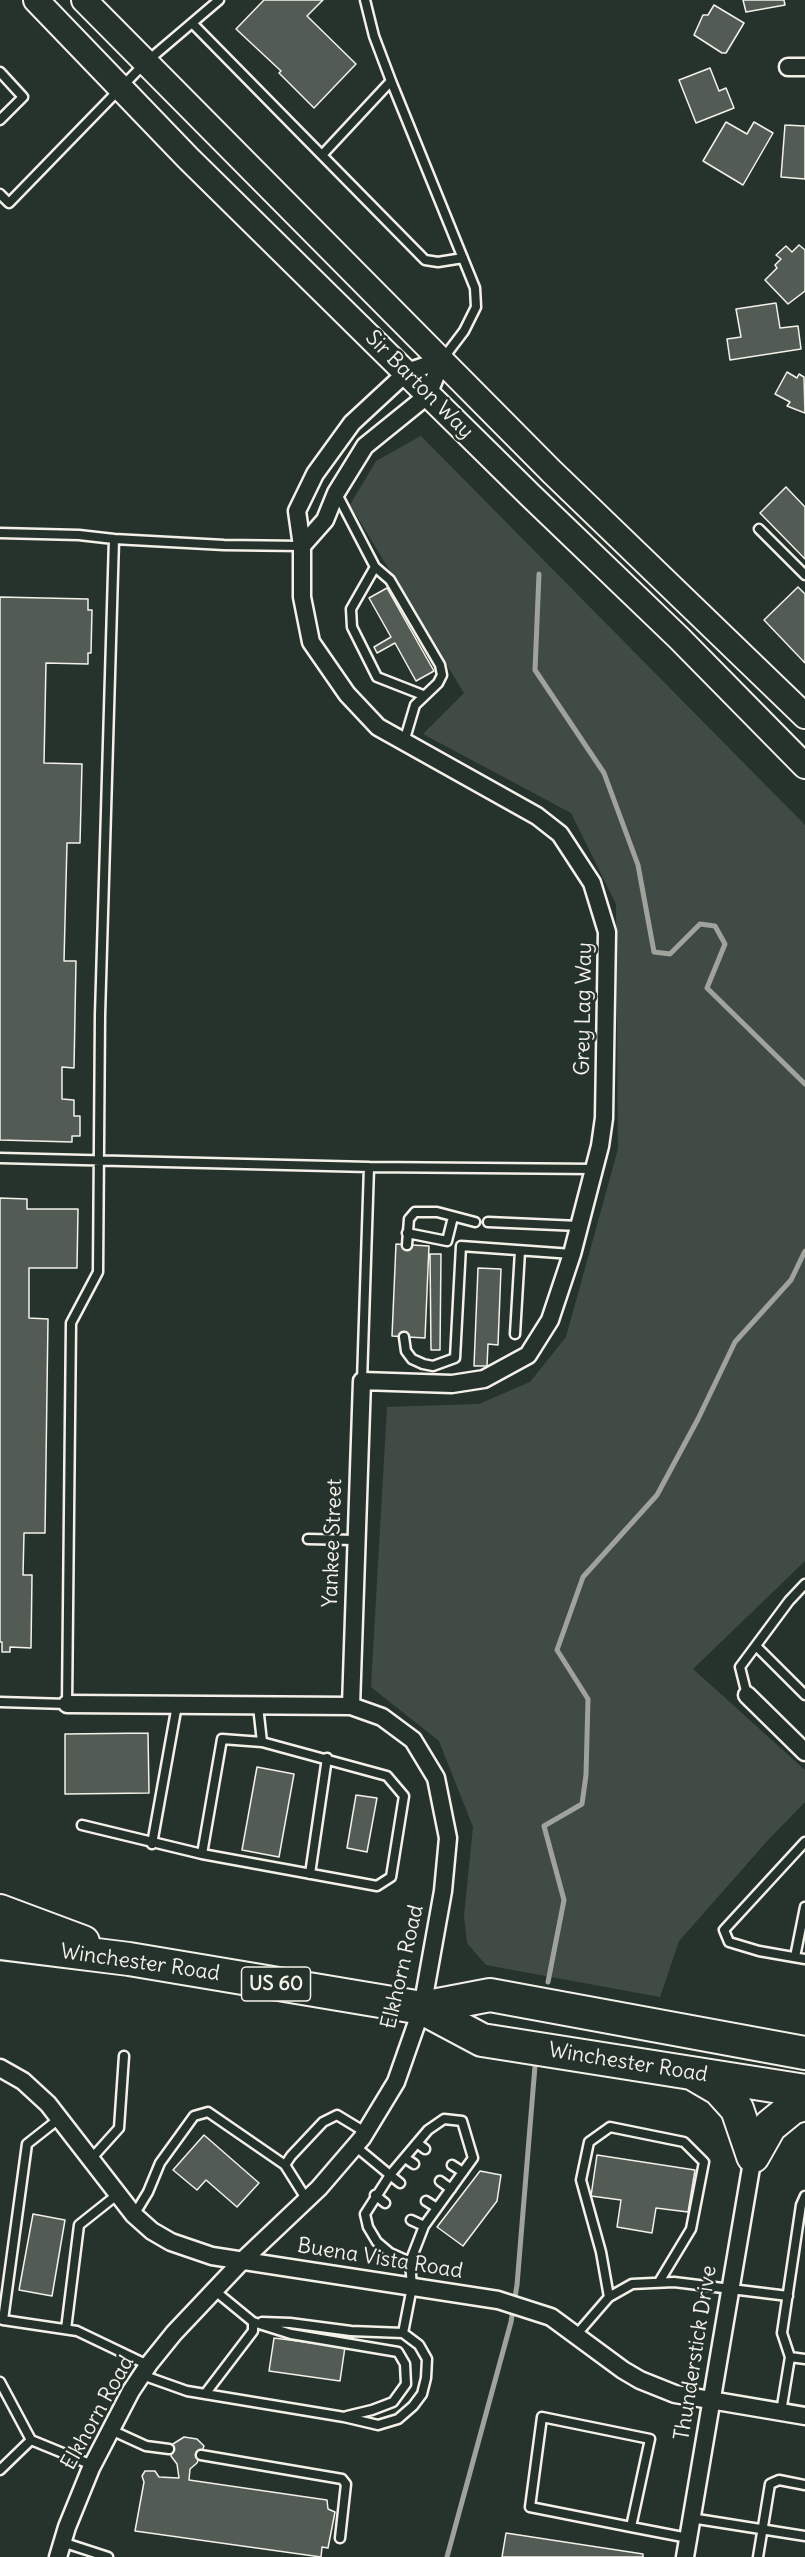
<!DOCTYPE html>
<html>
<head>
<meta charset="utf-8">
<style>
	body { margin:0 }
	canvas { display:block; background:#26332d }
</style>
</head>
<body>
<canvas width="805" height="2557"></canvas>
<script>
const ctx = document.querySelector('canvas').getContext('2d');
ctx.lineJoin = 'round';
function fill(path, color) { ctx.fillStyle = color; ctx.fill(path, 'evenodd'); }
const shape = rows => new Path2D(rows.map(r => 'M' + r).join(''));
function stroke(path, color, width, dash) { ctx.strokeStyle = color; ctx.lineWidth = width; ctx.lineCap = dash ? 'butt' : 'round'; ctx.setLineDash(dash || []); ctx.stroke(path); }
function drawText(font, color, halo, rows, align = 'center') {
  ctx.font = font + ' Delius,sans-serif'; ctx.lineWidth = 5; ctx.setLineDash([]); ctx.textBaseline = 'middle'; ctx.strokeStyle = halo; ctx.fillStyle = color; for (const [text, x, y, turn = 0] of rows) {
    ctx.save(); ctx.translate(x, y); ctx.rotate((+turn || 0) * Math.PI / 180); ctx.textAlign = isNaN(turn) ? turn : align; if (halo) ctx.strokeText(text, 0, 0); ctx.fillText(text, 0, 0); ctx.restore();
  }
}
const green = shape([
	[421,436,805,825,805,1561,693,1669,805,1770,805,1802,769,1839,679,1941,660,1997,486,1965,467,1943,464,1916,473,1827,439,1741,371,1687,387,1407,479,1404,530,1382,566,1337,618,1149,616,904,571,813,423,734,464,693,350,505,376,461]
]);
const stream = shape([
	[539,574,535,670,604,773,638,865,654,952,670,954,700,924,715,926,725,944,707,988,805,1084],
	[548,1982,564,1900,544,1826,582,1804,586,1775,588,1699,557,1650,583,1577,657,1495,698,1419,735,1342,791,1280,805,1251],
	[447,2557,511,2322,517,2285,535,2066]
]);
const building = shape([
	[264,0,323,0,307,16,356,64,314,108,279,73,281,71,236,29,264,0],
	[743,0,784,0,785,5,746,12,743,0],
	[714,5,744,23,726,53,722,53,694,35,703,15,708,15,714,5],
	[710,68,719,91,726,88,734,108,696,123,679,80,710,68],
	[726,122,747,134,754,122,773,133,743,185,703,161,726,122],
	[785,125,805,126,805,179,781,177,785,125],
	[799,245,805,250,805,291,788,304,765,280,777,268,775,265,781,259,776,255,786,246,792,252,799,245],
	[776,303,780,328,798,326,801,349,730,360,727,339,741,337,736,309,776,303],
	[787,372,797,378,799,374,804,377,805,413,787,406,790,402,775,394,787,372],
	[786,487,805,507,805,559,760,513,786,487],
	[798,587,805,594,805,663,764,620,798,587],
	[387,588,434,671,416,681,395,643,377,653,374,647,391,637,369,598,387,588],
	[0,597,88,599,88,610,92,610,91,653,88,653,88,664,46,663,44,763,82,764,80,843,67,843,64,961,76,961,74,1068,62,1067,62,1099,74,1100,74,1116,80,1116,80,1136,72,1136,72,1142,0,1140,0,597],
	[0,1198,27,1199,27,1209,78,1209,77,1268,29,1268,29,1318,48,1319,45,1533,24,1533,23,1575,32,1575,31,1648,10,1647,10,1652,2,1652,2,1642,0,1642,0,1198],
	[396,1244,429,1246,425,1338,392,1336,396,1244],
	[430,1254,441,1254,440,1350,431,1350,430,1254],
	[478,1268,501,1269,498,1345,488,1344,487,1366,474,1366,478,1268],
	[148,1733,149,1793,65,1794,65,1734,148,1733],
	[257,1767,294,1774,279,1857,242,1850,257,1767],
	[356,1795,377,1798,367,1852,347,1848,356,1795],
	[204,2135,259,2183,237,2207,206,2180,197,2190,173,2170,204,2135],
	[597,2155,695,2170,688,2212,656,2208,652,2233,617,2227,621,2200,591,2196,597,2155],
	[480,2171,501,2175,497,2201,463,2246,437,2227,480,2171],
	[33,2214,65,2220,52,2296,19,2290,33,2214],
	[274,2338,345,2347,340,2381,269,2371,274,2338],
	[184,2437,197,2439,204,2446,197,2463,190,2469,189,2480,327,2500,328,2509,335,2512,328,2548,322,2547,321,2557,135,2531,144,2482,142,2476,145,2471,155,2471,159,2477,179,2478,177,2464,171,2456,173,2444,184,2437],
	[506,2533,643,2554,643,2557,502,2557,506,2533]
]);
const lane = shape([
	[365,0,374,36,391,81,475,288,476,307,464,331,442,360],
	[192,23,425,260,438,262,463,258],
	[0,72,23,97,0,120],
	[323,154,391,81],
	[0,194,9,203,145,63,219,0],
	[337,494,375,567,390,580,440,665,442,675,438,683,415,705,404,742],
	[759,529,805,575],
	[0,533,79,535,114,539],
	[375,567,351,609,352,627,377,677,423,695],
	[0,1158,369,1167],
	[488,1222,579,1226],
	[407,1233,447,1241,453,1217],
	[407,1245,409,1219,415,1212,437,1212,475,1222],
	[515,1334,520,1251],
	[404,1337,406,1351,412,1359,423,1364,433,1366,455,1358,461,1246,572,1254],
	[362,1381,369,1167,594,1169],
	[308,1539,355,1540],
	[756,1646,805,1695],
	[747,1695,740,1667,789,1601,805,1584],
	[0,1702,67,1704,71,1323,98,1272,100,1015,114,539,224,545,302,546],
	[258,1706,262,1742,387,1776,404,1796,391,1877,377,1886,202,1854,222,1739,262,1742],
	[82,1825,202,1854],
	[805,1842,724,1930,729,1942,759,1951,805,1959],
	[152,1844,177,1705],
	[310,1874,327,1758],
	[795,1957,805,1907],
	[60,2118,27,2144,3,2320,77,2331,148,2365],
	[417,2143,425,2149],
	[92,2158,119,2128,124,2056],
	[405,2158,414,2164],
	[452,2165,463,2172],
	[440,2181,451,2189],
	[400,2183,390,2175,428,2130,444,2119,462,2121,473,2158,424,2226,410,2262],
	[375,2195,385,2203],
	[307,2200,285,2165,291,2156,323,2122,337,2115,365,2132],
	[426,2201,437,2208],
	[134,2215,148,2192,160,2163,194,2116,208,2112,285,2165],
	[411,2220,424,2226],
	[609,2297,601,2252,581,2180,589,2142,610,2127,684,2142,704,2162,691,2229,659,2282],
	[253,2322,291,2334,398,2352,405,2364,406,2384,393,2402,372,2410,347,2416],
	[262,2322,290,2323,351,2331,403,2333],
	[66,2329,79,2225,118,2194],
	[577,2334,609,2297,632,2284,674,2282,788,2296],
	[790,2357,805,2359],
	[142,2375,187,2391,344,2417,378,2425,398,2419,413,2406,422,2394,426,2378,427,2359,419,2345,403,2333,412,2287,410,2262,390,2253,377,2242,368,2227,365,2214,390,2175,355,2146],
	[0,2382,31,2440,92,2465],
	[205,2394,253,2331,253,2322,214,2290],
	[781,2412,790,2357,782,2333,801,2205,805,2196],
	[111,2430,146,2446,169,2449],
	[201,2455,342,2479,346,2484,340,2538],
	[0,2470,31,2440],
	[691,2518,805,2536],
	[631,2527,650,2439,542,2417,530,2507,631,2527,688,2538],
	[62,2542,108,2557],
	[758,2557,770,2484,779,2480,805,2485]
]);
const street = shape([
	[788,67,805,67],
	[302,546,325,520,336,493,365,446,428,395,442,360],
	[747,1695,805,1752],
	[351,1706,362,1381,452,1384,484,1379,528,1355,550,1320,572,1254,600,1146,604,1118,607,932,592,883,560,834,537,816,378,727,347,694,311,642,302,597,302,546,297,511,315,474,352,423,407,372,442,360],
	[0,2068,23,2081,48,2104,134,2215,152,2231,171,2242,212,2256,498,2300,551,2317,623,2370,640,2380,675,2394,805,2416],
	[58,2557,67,2527,91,2468,131,2391,149,2364,174,2333,243,2260,319,2188,362,2138,396,2082,422,2008,443,1891,448,1838,436,1778,413,1740,382,1717,351,1706,67,1704],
	[685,2557,753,2156]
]);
const secondary = shape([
	[36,0,188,158,530,495,679,638,805,766],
	[84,0,552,472,805,716]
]);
const highway = shape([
	[0,1911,83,1942],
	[0,1943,129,1959,422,2008,482,2040,805,2091],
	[422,2008,490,1995,805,2053],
	[695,2075,719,2089,737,2109,753,2156],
	[753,2156,770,2126,792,2108,805,2104]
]);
const shields = [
	[276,1984,69]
];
const shieldNames = [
	["US 60",276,1984]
];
const streetNames = [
	["Sir Barton Way",419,385,45],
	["Grey Lag Way",584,1009,-89],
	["Yankee Street",333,1543,-88],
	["Winchester Road",140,1963,8],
	["Elkhorn Road",403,1967,-77],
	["Winchester Road",628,2063,9],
	["Buena Vista Road",380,2259,9],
	["Thunderstick Drive",696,2353,-81],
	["Elkhorn Road",98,2413,-61]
];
fill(green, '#414b45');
stroke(stream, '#9fa39b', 5);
fill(building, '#525c55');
stroke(building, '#f4f1e8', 1.5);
stroke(lane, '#f4f1e8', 13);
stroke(street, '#f4f1e8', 21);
stroke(secondary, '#f4f1e8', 28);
stroke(highway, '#f4f1e8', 36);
stroke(lane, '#26332d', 8);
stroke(street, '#26332d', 16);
stroke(secondary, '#26332d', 24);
stroke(highway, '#26332d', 32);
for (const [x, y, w] of shields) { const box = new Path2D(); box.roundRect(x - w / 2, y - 17, w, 34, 4.5); ctx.fillStyle = '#26332d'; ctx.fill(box); stroke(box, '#f4f1e8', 1.5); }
drawText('bold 20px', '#f4f1e8', null, shieldNames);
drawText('21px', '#f4f1e8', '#26332d', streetNames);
</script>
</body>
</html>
